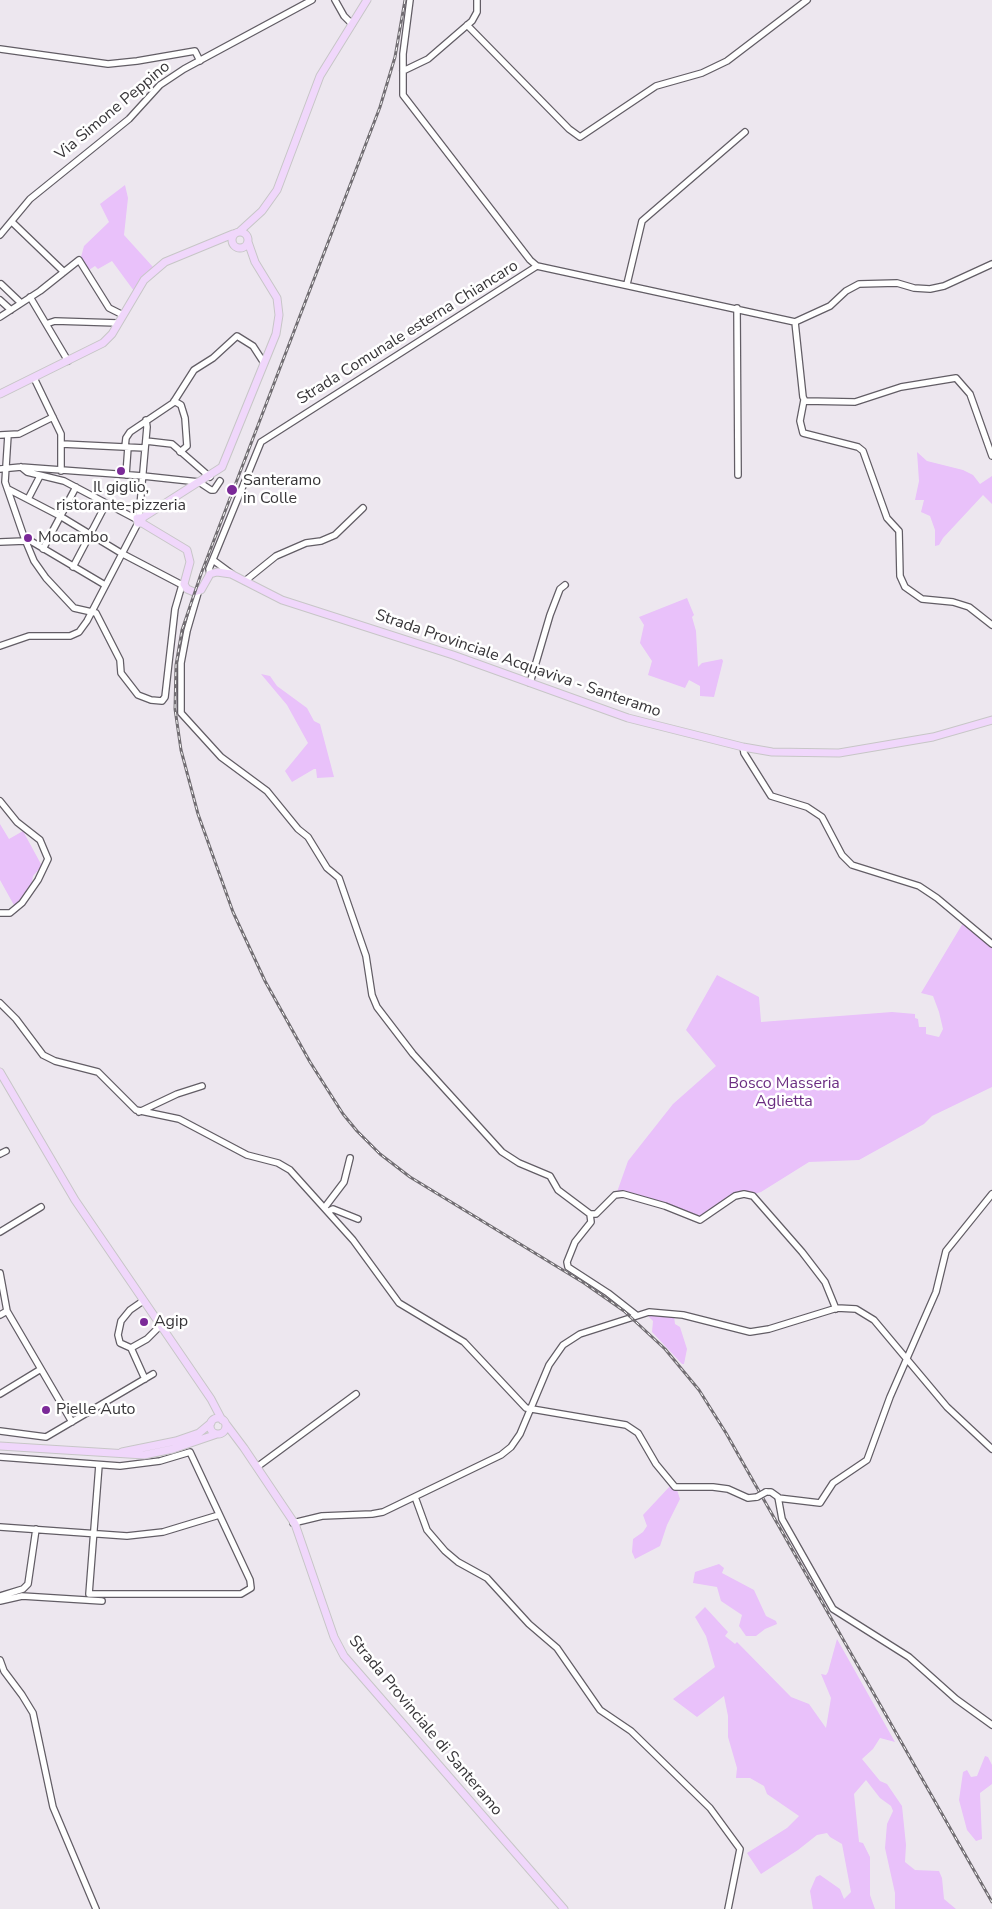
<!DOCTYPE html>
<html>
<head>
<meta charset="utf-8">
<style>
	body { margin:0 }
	canvas { display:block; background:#ede7ef }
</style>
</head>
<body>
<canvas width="992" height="1909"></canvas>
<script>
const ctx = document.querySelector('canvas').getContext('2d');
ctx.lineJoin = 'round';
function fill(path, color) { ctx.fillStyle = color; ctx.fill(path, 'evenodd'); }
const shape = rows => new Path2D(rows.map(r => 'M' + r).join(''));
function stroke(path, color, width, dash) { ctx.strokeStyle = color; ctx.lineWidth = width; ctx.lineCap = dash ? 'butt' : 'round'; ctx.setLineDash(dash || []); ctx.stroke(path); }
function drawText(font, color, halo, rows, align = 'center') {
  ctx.font = font + ' "Nunito Sans",sans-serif'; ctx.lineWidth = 5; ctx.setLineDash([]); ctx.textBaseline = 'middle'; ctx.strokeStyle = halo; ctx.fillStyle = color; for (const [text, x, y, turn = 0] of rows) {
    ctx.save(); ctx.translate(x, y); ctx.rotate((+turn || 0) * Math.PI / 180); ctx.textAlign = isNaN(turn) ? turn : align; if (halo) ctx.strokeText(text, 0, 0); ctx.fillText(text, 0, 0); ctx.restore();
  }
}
const green = shape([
	[125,185,128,198,124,235,153,267,134,291,112,261,98,269,95,266,89,270,81,257,84,246,109,222,100,204],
	[917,452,927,461,963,470,973,475,980,484,992,476,992,504,983,495,943,538,939,545,935,546,935,530,930,516,921,512,924,500,915,500,919,481],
	[687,598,694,615,692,617,696,631,698,667,702,663,722,659,723,661,714,697,700,696,700,686,689,680,685,688,648,675,652,661,640,643,644,625,639,617],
	[261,674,270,676,277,686,307,708,314,721,320,724,334,777,317,778,316,769,314,769,292,782,285,771,308,743,287,705],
	[0,824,9,839,23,831,42,866,33,876,31,887,15,907,0,880],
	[963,923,992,948,992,1087,932,1116,924,1124,859,1160,809,1162,761,1192,754,1194,733,1194,699,1219,651,1199,617,1192,628,1161,673,1104,716,1066,686,1030,717,975,759,997,761,1022,892,1012,915,1014,915,1018,918,1019,919,1027,926,1027,926,1034,939,1037,943,1029,939,1012,933,996,921,993],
	[645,1313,674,1316,675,1324,680,1327,687,1349,684,1364,682,1364,652,1332,653,1321],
	[671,1485,676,1487,680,1499,667,1525,660,1546,635,1559,632,1552,633,1539,643,1532,647,1526,643,1515],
	[719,1564,724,1568,722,1573,754,1590,766,1616,776,1621,777,1624,765,1629,756,1636,746,1636,739,1626,742,1615,721,1601,717,1587,693,1583,695,1572],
	[705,1607,728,1632,725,1636,735,1644,737,1642,791,1697,809,1704,826,1728,831,1698,821,1674,826,1675,828,1672,837,1639,895,1742,880,1738,873,1749,862,1759,880,1781,887,1784,902,1806,906,1845,905,1862,915,1870,939,1871,942,1878,944,1899,956,1909,895,1909,895,1893,885,1848,887,1824,893,1811,891,1806,880,1798,866,1780,854,1794,859,1842,863,1843,870,1857,870,1895,875,1909,813,1909,810,1891,816,1877,820,1875,840,1889,844,1899,851,1892,842,1844,830,1837,827,1833,817,1835,798,1850,761,1874,747,1853,787,1828,799,1816,767,1794,764,1786,750,1778,736,1778,737,1768,728,1737,728,1716,724,1696,697,1717,673,1699,715,1667,706,1636,695,1617],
	[985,1756,988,1757,992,1765,992,1784,980,1793,982,1839,976,1841,967,1830,959,1800,963,1772,967,1770,971,1777,977,1776]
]);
const minor = shape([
	[335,0,344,16,352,24],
	[410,0,403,54,403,95,530,260,537,266],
	[467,25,569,129,580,137,656,86,702,73,727,61,807,0],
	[0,49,108,64,137,61,195,51,200,61],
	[403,71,428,59,472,21,477,12,477,0],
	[12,222,64,272],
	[0,235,30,199,129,119,160,85,184,69,312,0],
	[1,284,21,303],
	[627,284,642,221,745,132],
	[30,297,68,361],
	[0,300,11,310],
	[737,308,738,475],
	[0,317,40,291,79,260,109,308,123,315],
	[795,322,803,397,805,401,855,402,901,387,956,378,970,394,992,456],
	[46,324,55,321,118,323],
	[34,378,61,434,61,471],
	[804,400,800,421,803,433,858,447,863,451,887,518,899,531,900,576,905,587,922,599,953,602,969,607,992,625],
	[174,401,181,405,185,418,187,446,180,452],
	[0,435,19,434,53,417],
	[8,435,5,482,24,537,34,561,46,578,74,608,96,613,120,660,121,673,138,695,151,700,162,701,165,697,175,609,182,585],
	[146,441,172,444,210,477],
	[62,444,145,448],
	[125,447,126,438,130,432,173,403,194,370,213,358,237,336,253,346,264,363],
	[21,467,27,472,64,481,136,519],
	[0,469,21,467,143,476,199,482,211,490,214,490,220,481],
	[126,475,128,447],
	[8,489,60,516,121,553,184,586],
	[28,499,40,476],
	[139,517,147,427,146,420],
	[24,537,105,585],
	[0,542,25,541],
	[43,549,76,487],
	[213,560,232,574],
	[73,567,106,504],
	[210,574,209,569,261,442,537,266,795,322,830,306,846,291,859,284,897,283,914,288,930,289,944,286,992,264],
	[245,581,276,556,306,543,321,541,335,535,363,508],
	[198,593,187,631,181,663,181,713,221,757,267,791,298,829,308,837,327,868,339,878,366,956,372,995,377,1007,413,1054,502,1152,519,1163,550,1176,558,1190,590,1214,596,1214,615,1195,623,1194,665,1206,700,1220,735,1196,744,1194,753,1196,802,1252,825,1282,836,1309],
	[0,646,29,636,70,636,79,632,87,621,138,523],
	[530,683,550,615,560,589,565,585],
	[743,747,744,753,771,796,807,807,822,817,842,855,852,865,919,886,937,898,992,944],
	[0,801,17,822,40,840,48,859,38,880,22,903,10,913,0,913],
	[0,1003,16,1019,43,1055,55,1061,98,1072,136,1110,179,1119,247,1155,278,1163,290,1170,353,1240,399,1303,464,1342,526,1408,626,1425,638,1433,656,1464,675,1487,713,1487,728,1489,748,1498,757,1497],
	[139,1112,177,1094,202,1086],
	[0,1154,6,1151],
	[325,1207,344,1182,350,1158],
	[329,1211,333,1209,358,1219],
	[590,1214,591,1222,575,1242,567,1262,568,1267,608,1293,636,1315],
	[0,1232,41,1207],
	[0,1273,7,1311,72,1422],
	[143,1301,130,1310,121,1321,118,1335,120,1343,131,1348,147,1339,160,1326],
	[0,1315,7,1311],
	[131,1348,145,1379],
	[0,1394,41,1369],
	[0,1431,46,1437,153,1374],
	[0,1457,120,1466,160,1461,190,1452,250,1580,251,1588,241,1594,89,1594,99,1465],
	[257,1467,356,1394],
	[766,1492,771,1492,778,1497,782,1519,833,1609,909,1657,956,1699,992,1725],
	[415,1497,427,1530,445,1551,458,1562,487,1578,529,1624,557,1648,600,1710,631,1731,710,1808,740,1849,728,1909],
	[778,1498,820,1503,833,1483,867,1460,890,1397,936,1292,946,1251,992,1194],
	[293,1523,322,1516,372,1514,383,1512,501,1455,511,1447,520,1434,549,1365,563,1345,580,1334,649,1312,683,1315,750,1332,769,1329,837,1308,856,1309,874,1320,947,1407,992,1449],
	[0,1527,127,1536,163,1532,219,1515],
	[0,1596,23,1589,28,1584,36,1529],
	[0,1601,22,1596,102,1601],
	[0,1660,4,1671,22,1695,33,1713,53,1807,96,1909]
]);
const major = shape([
	'232 240a8 8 0 1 1 16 0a8 8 0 1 1-16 0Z',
	[239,232,262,211,277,190,320,76,367,0],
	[0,394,103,343,112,334,144,280,165,262,233,234],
	[142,518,222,467,276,334,279,315,277,298,255,262,248,242],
	[142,523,142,518,137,518,138,523,142,523,187,550,190,562,184,584,187,589,194,592,201,590,210,574,217,572,231,574,282,600,453,655,628,718,743,747,772,752,839,753,933,737,992,720],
	[0,1072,75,1200,211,1399,222,1420],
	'210 1426a8 8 0 1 1 16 0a8 8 0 1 1-16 0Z',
	[226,1424,244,1448,295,1524,334,1637,344,1656,564,1909],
	[0,1446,144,1455,173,1449,217,1434],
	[122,1452,176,1441,199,1433,211,1423]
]);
const rail = shape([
	[405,0,395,57,380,107,201,574,182,630,176,665,175,709,181,750,198,814,233,912,265,981,310,1062,343,1114,357,1131,380,1154,410,1177,584,1283,624,1311,665,1349,699,1390,726,1433,992,1902]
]);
const minorBridge = shape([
	[757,1497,766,1492]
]);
const markers = [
	[121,471,5,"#7b2998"],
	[232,490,6,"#7b2998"],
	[28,538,5,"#7b2998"],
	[144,1322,5,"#7b2998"],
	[46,1410,5,"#7b2998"]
];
const streetNames = [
	["Via Simone Peppino",113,111,-40],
	["Strada Comunale esterna Chiancaro",408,333,-32],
	["Strada Provinciale Acquaviva - Santeramo",518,664,19],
	["Strada Provinciale di Santeramo",425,1726,50]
];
const poiNames = [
	["Santeramo",243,481],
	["in Colle",243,499],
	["Il giglio,",121,488,"center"],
	["ristorante-pizzeria",121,506,"center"],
	["Mocambo",38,538],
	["Agip",154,1322],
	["Pielle Auto",56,1410]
];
const parkNames = [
	["Bosco Masseria",784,1084],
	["Aglietta",784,1102]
];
fill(green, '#e9c1fa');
stroke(minor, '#625d65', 8);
stroke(major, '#c7c6c7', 9);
stroke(minor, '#fff', 5.5);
stroke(major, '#f0d7fb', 7);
stroke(rail, '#726e73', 3);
stroke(rail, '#fff', 1, [4]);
stroke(minorBridge, '#625d65', 8, []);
stroke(minorBridge, '#fff', 5.5);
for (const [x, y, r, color] of markers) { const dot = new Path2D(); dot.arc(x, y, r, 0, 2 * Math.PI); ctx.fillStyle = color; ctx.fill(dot); stroke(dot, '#fff', 2); }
drawText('16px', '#373538', '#fff', streetNames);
drawText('16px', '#373538', '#fff', poiNames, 'left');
drawText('16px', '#6b2d82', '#fff', parkNames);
</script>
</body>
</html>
